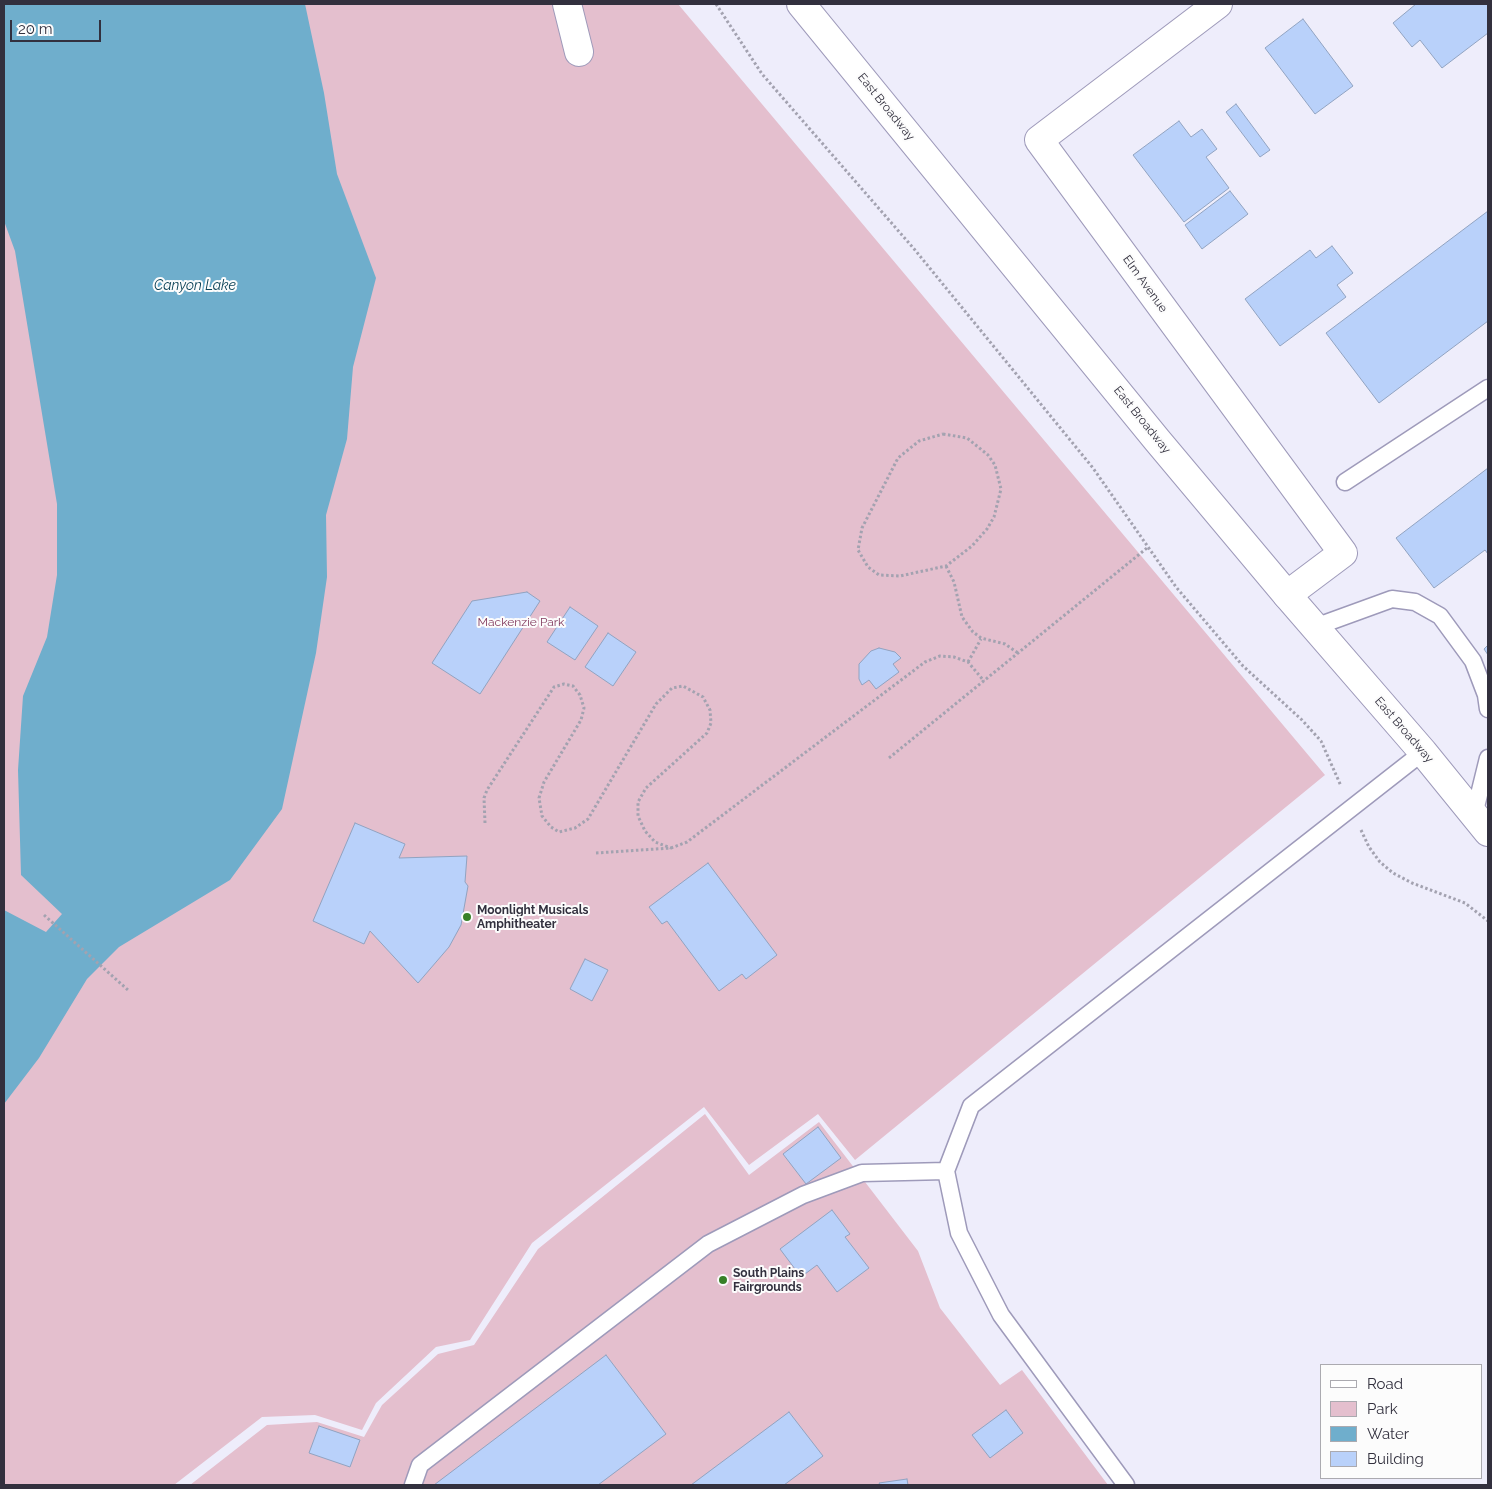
<!DOCTYPE html>
<html>
<head>
<meta charset="utf-8">
<style>
	body { margin:0 }
	#map { position:relative; width:1492px; height:1489px; overflow:hidden; background:#eeedfb; font-family:Raleway,sans-serif }
	canvas { display:block }
	.frame { position:absolute; inset:0; border:5px solid #32303e; pointer-events:none }
	.legend { position:absolute; left:1320px; top:1364px; width:162px; height:115px; box-sizing:border-box; background:#fcfcfc; border:1px solid #abaab0; margin:0; padding:6px 9px; list-style:none; font-size:15px; color:#32303e }
	.legend li { display:flex; align-items:center; gap:10px; height:25px }
	.legend b { width:25px; border:1px solid #abaab0 }
	.scale { position:absolute; left:10px; top:20px; width:91px; height:22px; box-sizing:border-box; border:2px solid #32303e; border-top:0; padding-left:6px; font-size:15px; line-height:18px; white-space:nowrap; color:#32303e; -webkit-text-stroke:4px #fcfcfc; paint-order:stroke }
</style>
</head>
<body>
<div id="map">
<canvas width="1492" height="1489"></canvas>
<div class="frame"></div>
<ul class="legend">
<li><b style="height:6px;background:#fff"></b>Road</li>
<li><b style="height:14px;background:#e4bfce"></b>Park</li>
<li><b style="height:14px;background:#6faecc"></b>Water</li>
<li><b style="height:14px;background:#b9d1fa"></b>Building</li>
</ul>
<div class="scale">20 m</div>
</div>
<script>
const ctx = document.querySelector('canvas').getContext('2d');
ctx.lineJoin = 'round';
function fill(path, color) { ctx.fillStyle = color; ctx.fill(path, 'evenodd'); }
const shape = rows => new Path2D(rows.map(r => 'M' + r).join(''));
function stroke(path, color, width, dash) { ctx.strokeStyle = color; ctx.lineWidth = width; ctx.lineCap = dash ? 'butt' : 'round'; ctx.setLineDash(dash || []); ctx.stroke(path); }
function drawText(font, color, halo, rows, align = 'center') {
  ctx.font = font + ' Raleway,sans-serif'; ctx.lineWidth = 4; ctx.setLineDash([]); ctx.textBaseline = 'middle'; ctx.strokeStyle = halo; ctx.fillStyle = color; for (const [text, x, y, turn = 0] of rows) {
    ctx.save(); ctx.translate(x, y); ctx.rotate((+turn || 0) * Math.PI / 180); ctx.textAlign = isNaN(turn) ? turn : align; if (halo) ctx.strokeText(text, 0, 0); ctx.fillText(text, 0, 0); ctx.restore();
  }
}
const green = shape([
	[4,4,678,4,1325,775,855,1160,818,1114,749,1165,704,1107,532,1243,470,1340,436,1347,376,1403,362,1430,315,1415,262,1417,174,1485,4,1485],
	[705,1114,749,1175,819,1122,918,1251,940,1308,1000,1385,1022,1370,1108,1485,190,1485,267,1425,317,1422,364,1437,382,1405,438,1354,474,1345,538,1249]
]);
const water = shape([
	[4,4,305,4,324,93,337,174,376,278,353,367,347,439,326,515,327,577,316,653,282,809,230,880,119,947,87,979,39,1058,4,1104,4,910,46,932,62,914,21,875,18,770,23,696,47,637,57,575,57,504,15,251,4,221]
]);
const building = shape([
	[1416,4,1488,4,1488,33,1442,68,1420,40,1412,47,1393,23,1416,4],
	[1303,19,1353,86,1315,114,1265,48,1303,19],
	[1236,104,1270,150,1260,157,1226,112,1236,104],
	[1179,121,1191,137,1202,129,1217,149,1206,157,1229,188,1184,222,1133,155,1179,121],
	[1230,191,1248,214,1202,249,1185,225,1230,191],
	[1488,211,1488,321,1379,403,1326,333,1488,211],
	[1332,246,1353,273,1337,285,1346,297,1280,346,1245,299,1310,250,1316,258,1332,246],
	[1488,468,1488,554,1485,550,1434,588,1396,538,1488,468],
	[527,592,540,601,480,694,432,663,472,601,527,592],
	[570,607,598,626,575,660,547,642,570,607],
	[608,633,636,652,613,686,585,667,608,633],
	[1488,645,1488,655,1484,649,1488,645],
	[879,648,895,652,901,658,893,664,899,672,876,689,869,680,862,685,859,679,859,664,871,651,879,648],
	[355,823,405,844,399,858,467,856,465,882,468,886,461,925,449,947,418,983,370,931,364,944,313,921,355,823],
	[708,863,777,955,746,979,742,974,719,991,667,921,662,924,649,907,708,863],
	[585,959,608,970,592,1001,570,989,585,959],
	[818,1127,841,1158,806,1184,783,1154,818,1127],
	[832,1210,850,1234,845,1237,869,1268,837,1292,817,1265,801,1277,780,1249,832,1210],
	[606,1355,666,1434,598,1485,434,1485,606,1355],
	[1006,1410,1023,1433,990,1458,972,1435,1006,1410],
	[789,1412,823,1456,784,1485,691,1485,789,1412],
	[319,1426,360,1440,350,1467,309,1453,319,1426],
	[907,1479,908,1485,880,1485,879,1483,907,1479]
]);
const path = shape([
	[716,4,762,74,915,250,1093,468,1176,587,1243,666,1302,720,1321,741,1341,786],
	[943,434,967,438,988,455,995,465,1001,489,994,517,987,529,972,546,946,566,900,576,879,575,868,567,858,550,862,528,898,458,919,441,943,434],
	[946,566,954,582,962,617,973,632,981,638,1005,644,1018,653],
	[968,662,981,639],
	[889,758,1147,548],
	[485,823,484,798,487,790,554,687,564,684,573,686,580,695,584,708,581,720,544,782,539,798,542,816,551,827,559,832,575,828,588,819,656,704,672,688,683,686,703,697,710,710,711,723,707,733,646,788,638,802,638,816,645,831,655,842,671,848],
	[1361,830,1369,847,1380,862,1393,873,1412,883,1465,903,1488,921],
	[596,853,671,848,687,842,925,662,940,656,954,657,968,662,984,681],
	[44,915,128,990]
]);
const service = shape([
	[1345,482,1488,388],
	[1315,627,1392,599,1415,602,1440,616,1473,661,1486,695,1488,709],
	[1474,815,1488,758],
	[413,1485,420,1465,708,1244,803,1195,862,1173,946,1171],
	[1126,1485,1001,1315,959,1233,946,1171,971,1106,1423,752]
]);
const minor = shape([
	[567,4,579,52],
	[1218,4,1039,140,1343,553,1287,595]
]);
const secondary = shape([
	[801,4,1157,440,1287,595,1423,752,1488,832]
]);
const markers = [
	[467,917,5,"#388027"],
	[723,1280,5,"#388027"]
];
const streetNames = [
	["East Broadway",886,107,51],
	["Elm Avenue",1145,284,54],
	["East Broadway",1142,420,51],
	["East Broadway",1404,730,49]
];
const parkNames = [
	["Mackenzie Park",521,622]
];
const poiNames = [
	["Moonlight Musicals",477,910],
	["Amphitheater",477,924],
	["South Plains",733,1273],
	["Fairgrounds",733,1287]
];
const waterNames = [
	["Canyon Lake",195,286]
];
fill(green, '#e4bfce');
fill(water, '#6faecc');
fill(building, '#b9d1fa');
stroke(building, '#91a3c1', 1);
stroke(service, '#9e9aba', 19);
stroke(minor, '#9e9aba', 30);
stroke(secondary, '#9e9aba', 30);
stroke(path, '#a3a2b0', 3, [2.5, 2.5]);
stroke(service, '#fff', 16);
stroke(minor, '#fff', 28);
stroke(secondary, '#fff', 28);
for (const [x, y, r, color] of markers) { const dot = new Path2D(); dot.arc(x, y, r, 0, 2 * Math.PI); ctx.fillStyle = color; ctx.fill(dot); stroke(dot, '#fcfcfc', 2); }
drawText('12px', '#32303e', '#fcfcfc', streetNames);
drawText('12px', '#81395d', '#fcfcfc', parkNames);
drawText('bold 12px', '#32303e', '#fcfcfc', poiNames, 'left');
drawText('italic 14px', '#0a4156', '#fcfcfc', waterNames);
</script>
</body>
</html>
